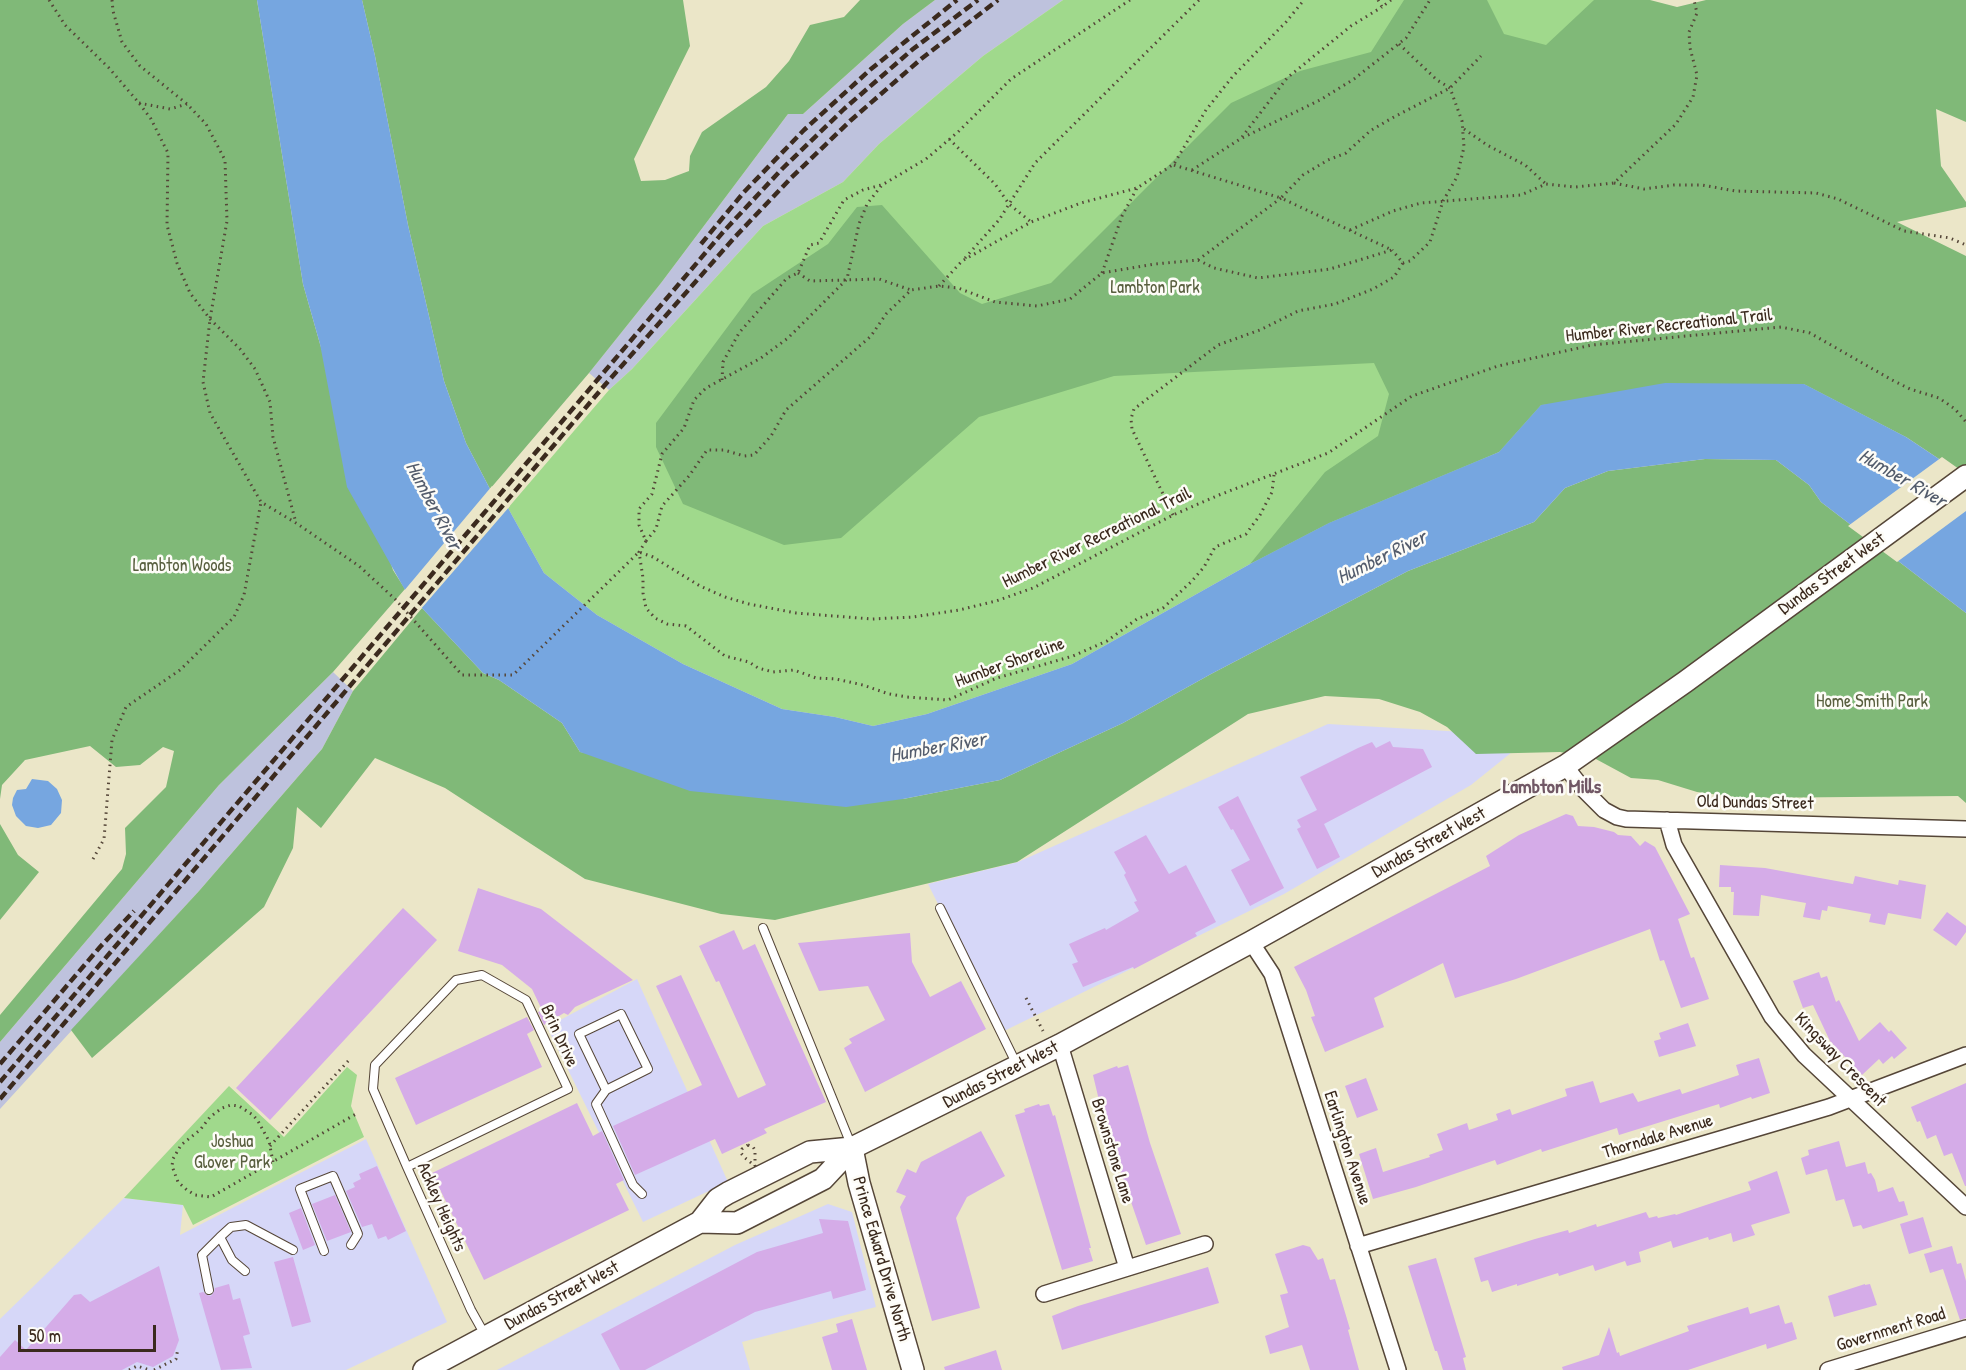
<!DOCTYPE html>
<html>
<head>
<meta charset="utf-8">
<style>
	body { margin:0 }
	#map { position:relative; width:1966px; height:1370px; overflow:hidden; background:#ebe6c8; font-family:"Patrick Hand",sans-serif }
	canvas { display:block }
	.scale { position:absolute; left:18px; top:1325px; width:138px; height:27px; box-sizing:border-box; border:3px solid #3b2a1e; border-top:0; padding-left:8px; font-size:18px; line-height:21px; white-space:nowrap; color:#3b2a1e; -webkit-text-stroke:4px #fdfcf7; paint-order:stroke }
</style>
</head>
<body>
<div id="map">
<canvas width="1966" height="1370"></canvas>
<div class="scale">50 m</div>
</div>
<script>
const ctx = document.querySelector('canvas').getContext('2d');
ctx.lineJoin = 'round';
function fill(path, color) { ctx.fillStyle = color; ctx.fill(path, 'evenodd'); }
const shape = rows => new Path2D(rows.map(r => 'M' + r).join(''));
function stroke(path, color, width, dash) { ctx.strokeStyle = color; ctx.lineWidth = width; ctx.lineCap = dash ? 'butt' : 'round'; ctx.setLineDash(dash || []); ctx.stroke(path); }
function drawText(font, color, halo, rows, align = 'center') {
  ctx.font = font + ' "Patrick Hand",sans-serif'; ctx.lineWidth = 5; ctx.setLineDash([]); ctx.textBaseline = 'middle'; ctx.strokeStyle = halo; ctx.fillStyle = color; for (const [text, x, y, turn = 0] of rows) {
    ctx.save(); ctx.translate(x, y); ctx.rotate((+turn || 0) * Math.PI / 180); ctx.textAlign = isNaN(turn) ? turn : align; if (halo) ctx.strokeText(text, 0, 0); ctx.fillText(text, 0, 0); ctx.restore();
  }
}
const built = shape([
	[1328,724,1532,736,1471,785,1284,894,1002,1032,928,884,1018,862],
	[637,979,728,1182,643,1222,547,1027],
	[366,1139,447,1322,346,1370,0,1370,0,1319,124,1198,183,1205,180,1235],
	[828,1204,852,1212,876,1307,742,1342,750,1370,497,1370,735,1245]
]);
const industrial = shape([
	[935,0,1063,0,983,56,879,144,843,182,763,226,632,369,609,390,589,373,661,283,788,114,803,114,903,24],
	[333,672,353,691,322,749,199,891,0,1109,0,1042,219,785]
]);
const green = shape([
	[1063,0,1633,0,1906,437,1803,384,1499,452,1250,564,1072,664,927,714,873,726,835,717,782,709,683,664,597,615,544,573,508,508,609,390,632,369,763,226,843,182,879,144,983,56],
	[347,1067,357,1075,351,1106,364,1137,193,1225,183,1205,124,1198,229,1086,284,1137]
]);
const forest = shape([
	[0,0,257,0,303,284,320,344,393,570,405,589,333,672,219,785,0,1042,0,1015,122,869,126,854,125,828,166,787,174,751,163,747,140,765,116,767,90,746,25,760,2,785,0,799],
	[362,0,683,0,690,46,634,159,641,181,665,180,689,171,690,156,702,132,766,87,789,61,810,25,844,17,860,0,935,0,903,24,803,114,788,114,661,283,589,373,490,489,466,443,444,381,408,225,375,56],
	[1404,0,1487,0,1504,34,1546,45,1594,0,1650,0,1677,7,1706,0,1966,0,1966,122,1936,109,1941,166,1966,202,1966,207,1897,222,1966,256,1966,477,1906,437,1804,384,1541,405,1499,452,1329,523,1250,564,1325,472,1378,436,1389,394,1374,363,1114,376,979,417,841,538,784,545,683,504,656,447,656,423,752,294,828,244,857,207,882,205,960,293,982,304,1051,283,1231,103,1300,71,1371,52],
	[1705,459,1776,460,1809,485,1821,502,1966,613,1966,803,1958,796,1742,798,1697,792,1658,780,1631,778,1594,758,1560,752,1476,754,1447,727,1420,712,1379,699,1325,696,1248,714,1017,862,775,920,721,914,585,879,445,788,375,758,321,828,297,807,293,848,264,907,92,1058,71,1030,199,891,322,749,353,691,422,608,483,673,499,680,562,723,580,752,903,799,1000,780,1123,723,1211,674,1408,571,1534,522,1565,488,1608,471],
	[0,824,18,855,39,872,0,920]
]);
const water = shape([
	[257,0,362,0,375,56,408,225,444,381,466,443,490,489,508,508,544,573,597,615,683,664,782,709,835,717,873,726,927,714,1072,664,1250,564,1329,523,1499,452,1541,405,1665,383,1804,384,1906,437,1966,477,1966,613,1821,502,1809,485,1776,460,1705,459,1608,471,1565,488,1534,522,1408,571,1211,674,1123,723,1000,780,903,799,846,807,690,791,580,752,562,723,499,680,483,673,405,590,347,487,320,344,303,284],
	[32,779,48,781,57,789,62,800,61,813,51,825,38,828,26,826,16,816,12,805,13,798,17,790,26,789]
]);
const pier = shape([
	[1942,457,1966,474,1966,511,1897,562,1848,526],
	[492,486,510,506,420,610,403,592]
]);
const building = shape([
	[1390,741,1393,747,1423,749,1432,767,1324,824,1340,857,1317,869,1297,829,1301,827,1297,820,1317,810,1300,777,1358,748,1372,742,1376,748],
	[1238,796,1284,888,1250,906,1231,870,1250,860,1233,829,1231,830,1218,807],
	[1566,814,1573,816,1578,826,1594,827,1614,832,1618,835,1631,836,1640,846,1645,841,1655,847,1690,914,1678,919,1691,958,1694,957,1709,999,1681,1008,1664,960,1660,961,1650,929,1516,979,1455,998,1443,963,1374,998,1384,1027,1325,1052,1311,1017,1315,1016,1306,990,1294,967,1490,866,1486,856,1519,835],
	[1146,835,1169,874,1186,865,1216,922,1195,933,1197,936,1134,969,1133,967,1083,987,1072,964,1078,962,1069,944,1105,928,1106,930,1139,911,1134,902,1137,901,1124,875,1126,873,1114,852],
	[1720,865,1765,868,1853,884,1855,876,1898,885,1899,880,1926,885,1921,919,1888,913,1885,925,1869,922,1871,914,1828,906,1827,911,1822,910,1820,920,1803,917,1806,903,1761,895,1759,916,1733,915,1734,892,1731,892,1731,887,1719,887],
	[478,888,541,909,633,980,575,1007,568,1015,564,1013,544,1025,538,1012,542,1010,532,989,502,965,458,951],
	[403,908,437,940,270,1120,236,1088],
	[1947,912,1966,926,1966,932,1956,946,1933,930],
	[734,930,743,950,755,944,826,1102,764,1129,767,1133,722,1154,715,1139,635,1175,613,1126,702,1085,656,986,681,975,738,1098,766,1085,719,981,716,982,699,946],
	[910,933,912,962,930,997,961,981,986,1029,865,1092,844,1048,852,1043,849,1039,885,1020,868,986,819,991,798,943],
	[1819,972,1821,978,1827,976,1836,1002,1839,1000,1859,1041,1880,1022,1889,1032,1891,1030,1907,1048,1894,1059,1892,1056,1883,1064,1879,1059,1862,1075,1830,1041,1813,1005,1803,1008,1793,981],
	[527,1017,534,1030,527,1034,542,1067,416,1125,395,1078],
	[1688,1023,1696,1046,1659,1057,1654,1041,1661,1039,1659,1033],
	[1759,1058,1770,1093,1752,1099,1751,1097,1720,1108,1719,1104,1619,1135,1617,1128,1542,1152,1541,1149,1497,1165,1495,1160,1416,1187,1373,1199,1359,1154,1376,1148,1383,1172,1430,1157,1429,1155,1443,1150,1437,1134,1467,1123,1469,1130,1498,1120,1496,1114,1510,1109,1512,1115,1567,1096,1565,1089,1593,1081,1600,1103,1633,1093,1638,1102,1680,1089,1682,1094,1739,1075,1736,1065],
	[1128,1065,1150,1143,1181,1234,1146,1245,1106,1130,1093,1075,1117,1066,1118,1068],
	[1366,1078,1378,1110,1357,1118,1345,1086],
	[1966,1083,1966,1186,1965,1186,1952,1153,1944,1156,1936,1135,1927,1139,1920,1121,1917,1122,1911,1107],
	[577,1103,593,1136,602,1131,624,1180,616,1184,629,1210,484,1280,432,1173],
	[1039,1104,1040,1106,1049,1104,1053,1116,1055,1115,1091,1248,1089,1248,1093,1261,1062,1270,1015,1115,1025,1112,1024,1109],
	[981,1131,1005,1176,967,1197,956,1218,980,1308,932,1321,900,1207,906,1196,896,1192,907,1169,916,1173,921,1162],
	[1839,1141,1846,1167,1865,1162,1868,1174,1871,1173,1875,1180,1878,1192,1893,1187,1899,1202,1904,1201,1908,1215,1863,1229,1861,1225,1853,1227,1844,1199,1836,1201,1827,1169,1806,1175,1801,1158,1809,1155,1808,1150],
	[377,1166,406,1231,388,1240,386,1236,378,1239,372,1224,362,1227,346,1191,355,1187,353,1183,361,1179,359,1174],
	[1777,1171,1790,1213,1751,1225,1755,1235,1733,1242,1731,1233,1709,1240,1708,1237,1673,1248,1671,1241,1639,1252,1641,1262,1627,1266,1625,1261,1595,1271,1593,1265,1559,1276,1558,1273,1517,1286,1517,1284,1492,1292,1488,1280,1481,1282,1474,1258,1535,1239,1568,1230,1569,1233,1596,1224,1597,1227,1646,1212,1649,1218,1657,1216,1658,1218,1675,1214,1676,1215,1751,1190,1748,1182],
	[335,1195,351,1232,327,1241,312,1204],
	[301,1208,315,1245,303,1250,289,1213],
	[1923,1217,1932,1247,1909,1254,1900,1224],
	[819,1219,848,1221,866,1290,833,1299,831,1291,755,1312,645,1370,620,1370,601,1334,757,1252,823,1233],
	[1303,1245,1310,1247,1318,1260,1323,1258,1330,1280,1335,1279,1350,1329,1348,1330,1359,1370,1310,1370,1302,1345,1270,1354,1265,1336,1289,1327,1280,1295,1288,1293,1275,1254],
	[1952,1246,1957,1264,1961,1263,1966,1281,1966,1318,1960,1320,1943,1269,1930,1273,1924,1254],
	[293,1257,311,1322,292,1327,274,1262],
	[1436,1258,1466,1357,1463,1358,1466,1370,1443,1370,1437,1351,1435,1351,1408,1266],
	[159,1266,179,1340,173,1356,153,1367,137,1362,122,1370,0,1370,0,1357,15,1340,26,1350,74,1295,81,1294,90,1302],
	[1208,1267,1219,1303,1062,1350,1052,1316,1078,1306],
	[229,1284,233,1300,240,1298,250,1334,243,1336,252,1368,221,1370,199,1293,203,1292,207,1295,211,1296,214,1292,215,1288],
	[1865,1284,1865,1285,1870,1284,1877,1305,1834,1317,1828,1296],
	[1779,1305,1785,1324,1792,1322,1797,1339,1767,1349,1766,1344,1688,1370,1563,1370,1562,1367,1599,1355,1609,1327,1617,1353,1619,1352,1620,1356,1689,1331,1687,1326,1748,1307,1750,1314],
	[852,1319,867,1370,832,1370,822,1337,838,1332,836,1324],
	[996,1350,1002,1370,945,1370,944,1367]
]);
const path = shape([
	[49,0,65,25,109,68,139,103,151,119,168,153,167,225,177,263,190,293,210,319,240,349,255,369,270,402,273,437,296,523],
	[112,0,113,11,122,42,140,66,187,104,206,124,225,160,227,221,210,319,203,382,210,413,261,502,296,523,359,566,395,599,462,675,513,675,639,552,653,557,700,586,725,597,749,604,796,613,872,619,913,617,959,610,996,601,1033,588,1173,515,1219,495,1328,453,1412,396,1498,366,1592,345,1781,327,1810,333,1892,380,1910,389,1939,398,1955,409,1966,422],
	[1130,0,1011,79,958,132,926,159,882,185,867,204,859,224,847,279,788,338,761,358,706,388,694,400,684,428,662,454,652,494,639,509,639,525,646,541,639,552,643,578,643,593,646,608,655,618,667,624,686,626,725,656,749,662,758,668,773,672,794,670,816,678,836,679,863,685,889,694,907,697,948,700,997,678,1073,656,1107,641,1137,619,1163,608,1191,582,1204,567,1215,547,1246,534,1260,515,1272,492,1274,475],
	[1378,0,1382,7,1391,0],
	[1399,44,1437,80,1450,88,1462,121,1464,147,1457,177,1443,201,1430,242,1410,261,1403,263],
	[139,103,170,109,187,104],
	[1464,129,1487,145,1525,165,1546,184],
	[1242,137,1287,78,1351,26,1382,7],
	[949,139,995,184,1009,204,1031,222],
	[1174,165,1281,198],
	[1192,170,1240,139,1320,100,1354,79,1406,38,1430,0],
	[1614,183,1644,189,1674,185,1702,185,1735,191,1816,193,1838,199,1904,231,1950,238,1966,245],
	[1350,230,1393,211,1421,203,1521,195,1546,184,1575,187,1614,183,1676,124,1693,97,1697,75,1690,48,1689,32,1697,13,1694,0],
	[965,258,999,220,1035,163,1199,0],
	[1198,260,1281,198],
	[798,273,810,281,879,279,911,290],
	[1102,273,1122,216,1137,188],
	[939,286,962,261,1031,222,1081,203,1137,188,1174,164,1206,110,1233,76,1286,22,1304,0],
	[722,380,723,362,739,333,787,278,798,273,810,245,819,243,844,200,863,190,881,185],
	[1173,515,1132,429,1131,419,1134,409,1218,345,1260,330,1298,311,1335,304,1373,289,1394,277,1403,263,1392,250],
	[646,541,656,529,662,506,689,476,707,450,724,450,744,456,754,455,771,436,786,410,871,336,886,314,911,290,939,286,958,288,995,302,1037,306,1070,299,1102,273,1155,264,1198,260,1214,268,1258,278,1330,269,1392,250,1281,198,1303,175,1328,160,1346,153,1370,131,1392,118,1450,88,1481,56],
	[93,859,104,839,112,740,126,707,180,670,234,617,244,595,261,502],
	[1026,998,1043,1031],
	[748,1145,753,1147,755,1150,755,1166,744,1157,741,1153,742,1149,748,1145],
	[270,1146,350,1059],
	[273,1162,269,1141,258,1121,253,1115,239,1106,231,1105,222,1108,210,1117,200,1130,181,1145,173,1159,172,1166,178,1182,187,1190,195,1195,211,1197,356,1114],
	[129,1370,137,1366,150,1370],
	[154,1370,176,1359,178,1348]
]);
const lane = shape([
	[940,908,1017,1065],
	[763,928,852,1147],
	[606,1090,579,1034,621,1014,648,1069,606,1090,596,1104,633,1185,642,1194],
	[407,1167,568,1089,526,1000,482,975,456,980,375,1065,373,1089,407,1167,471,1310,485,1335],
	[324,1251,300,1189,333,1176,358,1234,351,1245],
	[245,1271,232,1260,220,1237,231,1227,246,1225,293,1250],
	[209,1290,202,1255,220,1237]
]);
const street = shape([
	[1565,766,1584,790,1604,810,1617,817,1626,819,1966,829],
	[1667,820,1674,845,1772,1017,1804,1055,1966,1207],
	[1251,942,1272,974,1398,1370],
	[1060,1045,1127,1268],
	[1358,1246,1829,1107,1966,1055],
	[1044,1294,1205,1244],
	[1828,1370,1966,1328]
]);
const secondary = shape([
	[852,1148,859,1183,913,1370],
	[700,1222,737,1223,823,1179,852,1148],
	[424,1370,700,1222,718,1199,728,1193,810,1152,852,1148,1060,1045,1251,942,1565,766,1685,682,1966,476]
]);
const rail = shape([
	[701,244,744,192,804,130,871,69,957,0],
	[0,1064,100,947,134,911],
	[0,1082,724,231,782,169,844,109,913,49,978,0],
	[0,1099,604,386,734,238,791,178,850,121,921,59,998,0]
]);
const parkNames = [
	["Lambton Park",1155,288],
	["Lambton Woods",182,566],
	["Home Smith Park",1872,702],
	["Joshua",232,1142],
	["Glover Park",232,1163]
];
const streetNames = [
	["Humber River Recreational Trail",1669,326,-6],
	["Humber River Recreational Trail",1097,538,-26],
	["Dundas Street West",1832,574,-36],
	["Humber Shoreline",1010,663,-20],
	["Old Dundas Street",1755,803,1],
	["Dundas Street West",1429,843,-29],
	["Brin Drive",559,1036,65],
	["Kingsway Crescent",1840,1060,46],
	["Dundas Street West",1001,1075,-27],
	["Thorndale Avenue",1658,1137,-17],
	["Earlington Avenue",1347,1148,72],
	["Brownstone Lane",1112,1151,73],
	["Ackley Heights",441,1207,66],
	["Prince Edward Drive North",881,1259,74],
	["Dundas Street West",562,1296,-28],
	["Government Road",1891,1330,-17]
];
const waterNames = [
	["Humber River",1902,479,30],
	["Humber River",433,506,62],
	["Humber River",1382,558,-26],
	["Humber River",938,748,-10]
];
const neighbourhoodNames = [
	["Lambton Mills",1552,788]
];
fill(built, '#d6d7f8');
fill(industrial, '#bec2dd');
fill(green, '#a0d98c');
fill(forest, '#80b978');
fill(water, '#76a6e0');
fill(pier, '#ebe6c8');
fill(building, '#d5ace8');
stroke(lane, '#554638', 10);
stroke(street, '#554638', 18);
stroke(secondary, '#554638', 24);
stroke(path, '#554638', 3, [1.5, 4.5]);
stroke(lane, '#fff', 8);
stroke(street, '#fff', 15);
stroke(secondary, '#fff', 21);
stroke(rail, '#3b2a1e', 4.5, [9, 4.5]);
drawText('18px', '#595f3f', '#fdfcf7', parkNames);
drawText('18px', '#3b2a1e', '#fdfcf7', streetNames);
drawText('italic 20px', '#535c6c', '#fdfcf7', waterNames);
drawText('bold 20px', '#715865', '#fdfcf7', neighbourhoodNames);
</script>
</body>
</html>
